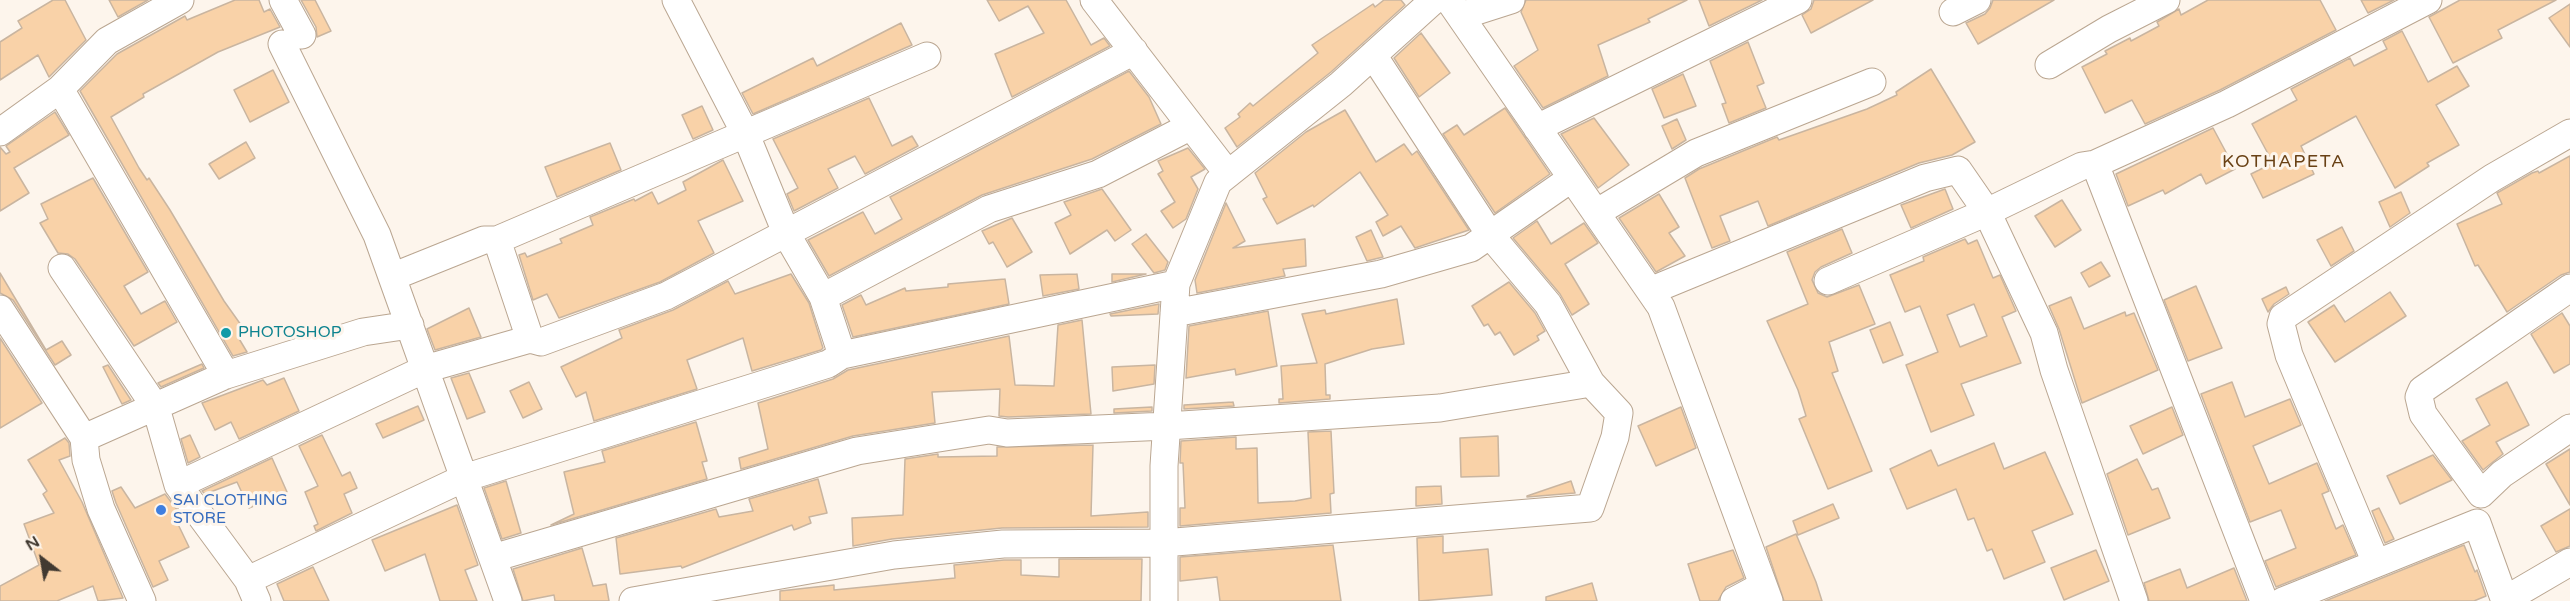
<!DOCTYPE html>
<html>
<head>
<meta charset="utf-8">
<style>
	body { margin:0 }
	#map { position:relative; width:2570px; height:601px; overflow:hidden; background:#fdf5ec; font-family:"Varela Round",sans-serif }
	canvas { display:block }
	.north { position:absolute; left:12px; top:529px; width:60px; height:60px; -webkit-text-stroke:4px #fdf5ec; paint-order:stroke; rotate:329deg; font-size:16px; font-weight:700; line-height:24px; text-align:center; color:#423a31 }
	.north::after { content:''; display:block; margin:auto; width:21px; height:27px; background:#423a31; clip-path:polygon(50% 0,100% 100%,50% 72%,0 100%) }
</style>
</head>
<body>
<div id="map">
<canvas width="2570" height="601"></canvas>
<div class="north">N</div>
</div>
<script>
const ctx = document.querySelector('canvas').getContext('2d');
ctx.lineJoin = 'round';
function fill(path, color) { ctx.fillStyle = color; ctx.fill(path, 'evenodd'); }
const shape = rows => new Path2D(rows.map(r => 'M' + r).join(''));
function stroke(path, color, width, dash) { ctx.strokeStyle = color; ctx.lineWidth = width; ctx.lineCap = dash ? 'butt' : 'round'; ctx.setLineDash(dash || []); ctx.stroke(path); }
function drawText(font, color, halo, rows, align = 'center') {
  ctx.font = font + ' "Varela Round",sans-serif'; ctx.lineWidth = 6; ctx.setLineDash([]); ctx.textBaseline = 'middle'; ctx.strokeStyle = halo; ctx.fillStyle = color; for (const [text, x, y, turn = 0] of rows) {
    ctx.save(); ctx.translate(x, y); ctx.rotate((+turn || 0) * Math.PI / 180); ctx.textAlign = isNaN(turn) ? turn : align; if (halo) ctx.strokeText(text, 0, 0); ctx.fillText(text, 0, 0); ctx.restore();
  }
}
const building = shape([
	[53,0,65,0,86,40,49,77,38,55,0,80,0,42,22,28,18,21,53,0],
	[109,0,148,0,118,17,109,0],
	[235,0,259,0,264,12,270,9,280,27,218,52,143,94,144,97,111,117,139,168,147,180,149,178,170,210,224,301,246,332,238,337,247,352,233,356,80,91,117,54,185,16,187,20,235,0],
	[301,0,315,0,331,31,317,37,316,27,301,0],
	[987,0,1066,0,1091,45,1104,38,1110,46,1012,97,995,54,1044,33,1028,6,999,21,987,0],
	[1384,0,1401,0,1405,5,1331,72,1237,147,1225,128,1240,117,1238,114,1250,103,1253,106,1318,53,1312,45,1373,4,1375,7,1384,0],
	[1526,0,1687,0,1648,19,1650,22,1598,45,1608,76,1543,108,1514,66,1538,50,1521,12,1526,0],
	[1699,0,1762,0,1709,26,1699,0],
	[1814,0,1873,0,1811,33,1802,15,1811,9,1814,0],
	[1993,0,2054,0,1978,44,1966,23,1985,14,1990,8,1993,0],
	[2208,0,2320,0,2336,30,2220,90,2145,124,2132,100,2105,113,2082,67,2107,54,2105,51,2130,38,2131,41,2159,26,2157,22,2179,9,2181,15,2208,0],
	[2361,0,2394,0,2368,13,2361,0],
	[2460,0,2556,0,2498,30,2502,38,2453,63,2429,17,2460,0],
	[2570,4,2570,47,2549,18,2570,4],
	[901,23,912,45,753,114,742,93,813,58,817,66,901,23],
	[2402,31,2428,82,2457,66,2469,86,2436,105,2459,145,2427,163,2429,166,2395,188,2356,116,2301,146,2314,174,2263,198,2251,174,2273,163,2252,124,2297,100,2291,89,2350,58,2354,66,2387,49,2383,41,2402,31],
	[1421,33,1450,73,1419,97,1394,58,1421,33],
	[1748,42,1764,83,1757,86,1766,108,1729,123,1722,104,1726,103,1710,61,1748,42],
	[1931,69,1975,142,1952,155,1919,163,1768,226,1758,201,1720,216,1730,241,1712,248,1685,178,1699,169,1777,137,1779,140,1867,109,1897,95,1896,92,1931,69],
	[273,70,289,102,250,122,234,90,273,70],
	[1129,71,1149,97,1161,124,1092,159,982,195,829,276,808,240,863,212,875,234,902,219,890,197,1129,71],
	[1683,74,1696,106,1664,118,1652,89,1683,74],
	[869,98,892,146,912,136,918,146,865,174,855,156,828,169,838,188,794,211,787,194,798,188,773,139,869,98],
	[702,106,713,130,693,139,682,115,702,106],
	[1505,108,1550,174,1495,213,1443,134,1457,125,1464,135,1505,108],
	[1345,110,1376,162,1404,144,1412,155,1417,151,1469,230,1415,248,1401,226,1383,236,1376,222,1388,215,1360,172,1314,207,1313,205,1277,224,1263,199,1267,197,1255,173,1306,132,1345,110],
	[55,112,69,135,14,168,29,193,0,211,0,147,6,154,10,152,6,146,55,112],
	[1594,118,1629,165,1598,188,1561,134,1594,118],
	[1677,119,1686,140,1672,149,1662,126,1677,119],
	[2213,128,2235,169,2206,184,2201,174,2165,194,2163,190,2128,206,2116,174,2213,128],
	[246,142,255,158,219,179,209,164,246,142],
	[610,143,621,170,557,197,545,167,610,143],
	[1188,148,1205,169,1191,177,1198,189,1186,219,1173,228,1161,211,1175,202,1158,174,1163,171,1158,161,1188,148],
	[2570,156,2570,272,2561,275,2507,312,2478,265,2475,266,2457,224,2502,204,2497,193,2532,173,2538,171,2539,173,2570,156],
	[723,160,743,201,698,221,714,253,660,282,559,318,547,294,533,300,519,255,525,253,527,257,562,243,560,239,593,225,590,217,634,199,635,201,652,192,658,204,686,190,683,182,723,160],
	[93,178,148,272,124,286,141,314,165,301,177,322,134,346,75,259,68,254,58,253,40,223,48,219,41,204,93,178],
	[1102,189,1131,230,1115,241,1107,230,1070,254,1055,223,1071,215,1064,202,1102,189],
	[1945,189,1953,209,1911,228,1901,205,1945,189],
	[2401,192,2410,213,2390,227,2379,202,2401,192],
	[1659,194,1679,227,1669,233,1685,256,1656,272,1619,218,1659,194],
	[2062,200,2081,230,2055,247,2035,216,2062,200],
	[1226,203,1245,241,1233,248,1305,239,1306,266,1283,269,1285,276,1197,293,1195,280,1226,203],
	[1012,218,1032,252,1007,267,993,242,989,244,982,231,1012,218],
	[1537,221,1551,244,1584,223,1598,243,1565,264,1589,304,1572,315,1560,294,1513,238,1537,221],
	[2342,227,2354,251,2331,266,2317,240,2342,227],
	[1842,229,1852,253,1821,267,1815,272,1812,280,1818,293,1827,297,1859,285,1875,324,1829,342,1838,371,1832,373,1872,471,1828,489,1799,419,1806,416,1798,390,1767,321,1808,304,1787,252,1842,229],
	[1371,230,1383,257,1367,261,1356,237,1371,230],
	[1146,234,1168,262,1165,270,1154,273,1132,244,1146,234],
	[1965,239,1968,244,1977,240,1993,278,2000,275,2016,311,2002,317,2021,363,1961,384,1974,415,1931,432,1906,365,1938,352,1920,306,1905,312,1890,275,1924,261,1923,257,1965,239],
	[1974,304,1987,336,1960,347,1947,315,1974,304],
	[2101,262,2110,276,2089,287,2081,273,2101,262],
	[0,273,46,350,62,341,71,355,55,365,13,300,0,293,0,273],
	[791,274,809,303,823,348,821,350,752,371,743,338,687,360,697,389,594,421,586,392,576,397,561,367,622,338,619,330,673,310,728,281,735,294,791,274],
	[1077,274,1079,289,1043,296,1040,275,1077,274],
	[1112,274,1146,274,1112,282,1112,274],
	[1005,279,1009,304,853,337,842,305,861,295,866,305,905,288,906,291,948,287,948,284,1005,279],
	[1509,282,1535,313,1545,331,1537,336,1539,340,1514,355,1500,332,1495,335,1488,324,1484,326,1472,306,1509,282],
	[2196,286,2222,348,2188,361,2164,300,2196,286],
	[2286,287,2289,294,2274,304,2268,312,2262,299,2286,287],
	[2390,292,2406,316,2335,362,2308,322,2334,305,2345,322,2390,292],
	[2071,297,2084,329,2125,312,2126,316,2134,313,2158,370,2082,403,2059,329,2049,306,2071,297],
	[1397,299,1404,344,1372,349,1325,364,1326,395,1330,395,1330,399,1279,403,1279,399,1283,399,1281,366,1317,363,1302,314,1325,310,1326,314,1397,299],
	[1159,304,1158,314,1111,316,1110,314,1159,304],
	[469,308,481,337,435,350,427,329,469,308],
	[1268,311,1277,366,1236,375,1235,369,1186,378,1189,326,1268,311],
	[2562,313,2570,326,2570,364,2554,373,2531,334,2562,313],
	[1082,320,1091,414,1008,417,999,416,1000,389,932,392,935,423,853,436,741,469,739,458,768,449,758,403,833,379,848,370,1009,336,1015,385,1054,386,1058,325,1082,320],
	[1890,322,1903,355,1883,363,1870,330,1890,322],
	[0,338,42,403,0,428,0,338],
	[202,364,204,368,161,387,158,383,202,364],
	[108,365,131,400,122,404,103,367,108,365],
	[1155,365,1154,384,1113,391,1112,367,1155,365],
	[469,373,485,412,467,419,451,378,469,373],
	[284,378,299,411,239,439,231,422,215,430,202,403,263,380,267,385,284,378],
	[529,382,542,409,523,418,510,391,529,382],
	[2232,382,2245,417,2290,399,2301,425,2253,446,2269,484,2317,463,2329,491,2322,494,2336,529,2343,525,2356,555,2276,587,2265,561,2296,548,2281,510,2250,522,2201,394,2232,382],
	[2507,382,2529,425,2496,442,2503,454,2483,470,2462,441,2490,425,2476,399,2507,382],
	[1233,402,1234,406,1184,409,1184,405,1233,402],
	[418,406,424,420,383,438,376,424,418,406],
	[1152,407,1152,411,1114,413,1114,409,1152,407],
	[1681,407,1696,448,1656,466,1638,426,1681,407],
	[2172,407,2183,435,2143,454,2130,426,2172,407],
	[696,422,707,461,702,462,707,479,551,525,574,514,564,472,605,462,602,451,696,422],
	[1331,431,1334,493,1330,494,1331,513,1180,526,1180,508,1185,508,1183,463,1180,463,1181,441,1236,437,1236,449,1257,448,1258,503,1295,501,1311,498,1308,432,1331,431],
	[190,435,200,457,188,463,181,439,190,435],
	[322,435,342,476,350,472,357,488,344,494,352,513,316,531,314,526,318,524,305,492,318,486,299,446,322,435],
	[1498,436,1499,476,1461,477,1460,438,1498,436],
	[65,438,69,443,70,456,59,460,82,502,123,598,98,601,93,586,57,601,0,601,0,586,39,565,24,524,54,513,43,494,47,491,28,460,65,438],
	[1994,443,2004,469,2045,452,2073,514,2032,531,2045,562,2004,579,1992,549,1987,551,1974,518,1968,520,1956,489,1907,509,1890,469,1931,450,1938,466,1994,443],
	[1093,445,1091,516,1148,512,1148,527,1002,528,892,539,853,546,852,518,903,515,905,459,938,454,938,457,997,456,997,447,1093,445],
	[2570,449,2570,505,2546,464,2570,449],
	[2433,455,2452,480,2400,504,2387,476,2433,455],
	[272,458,287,492,249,508,237,482,205,494,202,491,272,458],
	[2137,459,2152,490,2158,488,2170,518,2128,535,2107,474,2137,459],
	[818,479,827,513,809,517,811,523,794,530,792,525,682,568,681,566,620,574,616,538,716,509,719,517,753,511,749,499,818,479],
	[506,481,521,533,502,539,484,488,506,481],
	[1571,481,1575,493,1527,497,1527,496,1571,481],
	[1441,486,1442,504,1416,506,1416,487,1441,486],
	[121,487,135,508,165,494,181,515,175,518,189,547,159,561,168,580,153,587,116,503,112,491,121,487],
	[1833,504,1839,518,1798,535,1793,521,1833,504],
	[457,505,478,565,465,570,477,601,440,601,425,554,385,571,372,540,457,505],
	[2379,508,2394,539,2385,543,2372,511,2379,508],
	[2570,509,2570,546,2556,552,2541,526,2570,509],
	[1796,534,1816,582,1822,601,1784,601,1766,547,1796,534],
	[1443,536,1443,553,1488,549,1492,595,1419,601,1417,538,1443,536],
	[1333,545,1341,601,1220,601,1217,577,1180,581,1180,557,1333,545],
	[2464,545,2475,572,2477,570,2486,596,2474,601,2325,601,2464,545],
	[582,548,593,586,606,584,609,601,555,601,554,595,523,601,513,569,582,548],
	[1733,550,1744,578,1726,587,1718,601,1700,601,1688,564,1733,550],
	[2096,550,2109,581,2064,600,2051,568,2096,550],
	[1059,559,1142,559,1141,601,780,601,780,591,834,585,834,590,955,578,954,565,1004,560,1021,560,1021,575,1059,577,1059,559],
	[313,567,329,601,284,601,277,584,313,567],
	[2234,568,2247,601,2149,601,2144,583,2180,569,2187,588,2234,568],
	[1592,583,1597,601,1546,601,1546,597,1592,583]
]);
const minor = shape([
	[283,0,302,35],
	[676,0,746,135,787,235,823,297,842,355,1176,284],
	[1094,0,1228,174],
	[1449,0,1661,307,1769,601],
	[1953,12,1977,0],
	[1461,16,1511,0],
	[282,44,377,235,508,601],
	[2049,65,2109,29,2166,0],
	[60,89,226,375],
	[1537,128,1798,0],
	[0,132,60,89,107,41,180,0],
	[2095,164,2264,601],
	[1596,213,1696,153,1872,82],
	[497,240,530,339],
	[62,268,156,408,178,485,248,580,257,601],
	[392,277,484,240,497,240,927,56],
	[1828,281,1987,212,2082,166,2095,164,2227,104,2428,0],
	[2570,288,2422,390,2419,397,2423,414,2481,494,2502,474,2570,428],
	[1650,291,1925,178,1958,170,1987,212,2044,333,2054,370,2134,601],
	[823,297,989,209,1098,174,1191,126],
	[0,309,84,438,86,460,101,509,142,601],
	[1174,313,1381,274,1471,248,1572,178],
	[84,438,226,375,363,332,410,325],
	[178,485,425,369,530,339,541,342,666,296,1134,51],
	[493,558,857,451,989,430,1007,433,1167,426,1440,408,1591,383],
	[2376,563,2289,355,2281,324,2283,317,2492,178,2570,133],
	[248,580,464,478,828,364,842,355],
	[2505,600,2570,562],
	[633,601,894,555,1003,544,1163,543,1590,508,1615,437,1619,413,1591,383,1548,304,1491,236,1373,55],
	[1164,601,1164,466,1176,284,1218,182,1341,84,1434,0],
	[1734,601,1762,586],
	[2283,601,2477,523,2505,601]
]);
const markers = [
	[226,333,6,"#0f9aa8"],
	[161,510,6,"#3f7fe0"]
];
const cultureNames = [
	["PHOTOSHOP",238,333]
];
const shopNames = [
	["SAI CLOTHING",173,501],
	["STORE",173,519]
];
const neighbourhoodNames = [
	["KOTHAPETA",2284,162]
];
fill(building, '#f9d2a8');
stroke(building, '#c9b5a0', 1.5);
stroke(minor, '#baa691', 29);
stroke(minor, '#fff', 27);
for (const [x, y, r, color] of markers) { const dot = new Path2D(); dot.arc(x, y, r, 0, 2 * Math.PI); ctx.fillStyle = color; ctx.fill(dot); stroke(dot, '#fdf5ec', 2); }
drawText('16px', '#0d838f', '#fdf5ec', cultureNames, 'left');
drawText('16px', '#366cbe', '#fdf5ec', shopNames, 'left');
ctx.letterSpacing = '1.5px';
drawText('18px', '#694115', '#fdf5ec', neighbourhoodNames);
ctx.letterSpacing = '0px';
</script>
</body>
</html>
